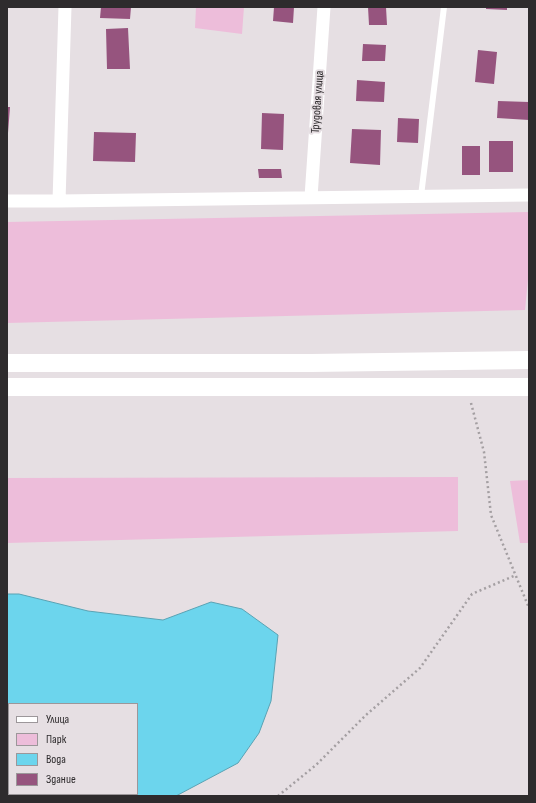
<!DOCTYPE html>
<html>
<head>
<meta charset="utf-8">
<style>
	body { margin:0 }
	#map { position:relative; width:536px; height:803px; overflow:hidden; background:#e6dfe3; font-family:"Sofia Sans Condensed",sans-serif }
	canvas { display:block }
	.frame { position:absolute; inset:0; border:8px solid #2e2b2d; pointer-events:none }
	.legend { position:absolute; left:8px; top:703px; width:130px; height:92px; box-sizing:border-box; background:#e6dfe3; border:1px solid #9c979a; margin:0; padding:5px 7px; list-style:none; font-size:12px; color:#2e2b2d }
	.legend li { display:flex; align-items:center; gap:8px; height:20px }
	.legend b { width:20px; border:1px solid #9c979a }
</style>
</head>
<body>
<div id="map">
<canvas width="536" height="803"></canvas>
<div class="frame"></div>
<ul class="legend">
<li><b style="height:5px;background:#fff"></b>Улица</li>
<li><b style="height:11px;background:#edbdda"></b>Парк</li>
<li><b style="height:11px;background:#6cd5ed"></b>Вода</li>
<li><b style="height:11px;background:#96547e"></b>Здание</li>
</ul>
</div>
<script>
const ctx = document.querySelector('canvas').getContext('2d');
ctx.lineJoin = 'round';
function fill(path, color) { ctx.fillStyle = color; ctx.fill(path, 'evenodd'); }
const shape = rows => new Path2D(rows.map(r => 'M' + r).join(''));
function stroke(path, color, width, dash) { ctx.strokeStyle = color; ctx.lineWidth = width; ctx.lineCap = dash ? 'butt' : 'round'; ctx.setLineDash(dash || []); ctx.stroke(path); }
function drawText(font, color, halo, rows, align = 'center') {
  ctx.font = font + ' "Sofia Sans Condensed",sans-serif'; ctx.lineWidth = 4; ctx.setLineDash([]); ctx.textBaseline = 'middle'; ctx.strokeStyle = halo; ctx.fillStyle = color; for (const [text, x, y, turn = 0] of rows) {
    ctx.save(); ctx.translate(x, y); ctx.rotate((+turn || 0) * Math.PI / 180); ctx.textAlign = isNaN(turn) ? turn : align; if (halo) ctx.strokeText(text, 0, 0); ctx.fillText(text, 0, 0); ctx.restore();
  }
}
const green = shape([
	[196,7,244,7,242,34,195,28],
	[529,212,529,269,525,310,7,323,7,222],
	[458,477,458,531,7,543,7,478],
	[529,480,529,543,520,543,510,481]
]);
const water = shape([
	[7,594,19,594,88,611,163,620,211,602,242,609,278,635,271,701,259,733,238,763,176,796,103,796,99,794,137,794,137,704,9,704,9,794,70,794,67,796,7,796,7,594]
]);
const building = shape([
	[101,7,131,7,130,19,100,18],
	[274,7,294,7,293,23,273,21],
	[368,7,386,7,387,25,369,25],
	[486,7,507,7,507,10,486,9],
	[128,28,130,69,107,69,106,29],
	[363,44,386,45,385,61,362,61],
	[478,50,497,52,494,84,475,82],
	[357,80,385,82,384,102,356,101],
	[498,101,529,102,529,120,497,118],
	[7,107,10,107,8,133,7,133],
	[262,113,284,114,283,150,261,149],
	[398,118,419,119,418,143,397,142],
	[352,129,381,130,380,165,350,163],
	[94,132,136,133,135,162,93,161],
	[489,141,513,141,513,172,489,172],
	[462,146,480,146,480,175,462,175],
	[258,169,281,169,282,178,259,178]
]);
const path = shape([
	[471,403,484,452,491,515,529,608],
	[278,796,316,765,366,715,420,668,472,594,516,575]
]);
const lane = shape([
	[421,196,444,7]
]);
const street = shape([
	[65,7,59,201,529,195],
	[311,197,324,7],
	[7,201,59,201]
]);
const secondary = shape([
	[7,363,311,363,529,360],
	[7,387,529,387]
]);
const streetNames = [
	["Трудовая улица",318,102,-86]
];
fill(green, '#edbdda');
fill(water, '#6cd5ed');
stroke(water, '#59a2b3', 1);
fill(building, '#96547e');
stroke(path, '#a49fa2', 2.5, [2, 3]);
stroke(lane, '#fff', 6);
stroke(street, '#fff', 13);
stroke(secondary, '#fff', 18);
drawText('12px', '#2e2b2d', '#e6dfe3', streetNames);
</script>
</body>
</html>
